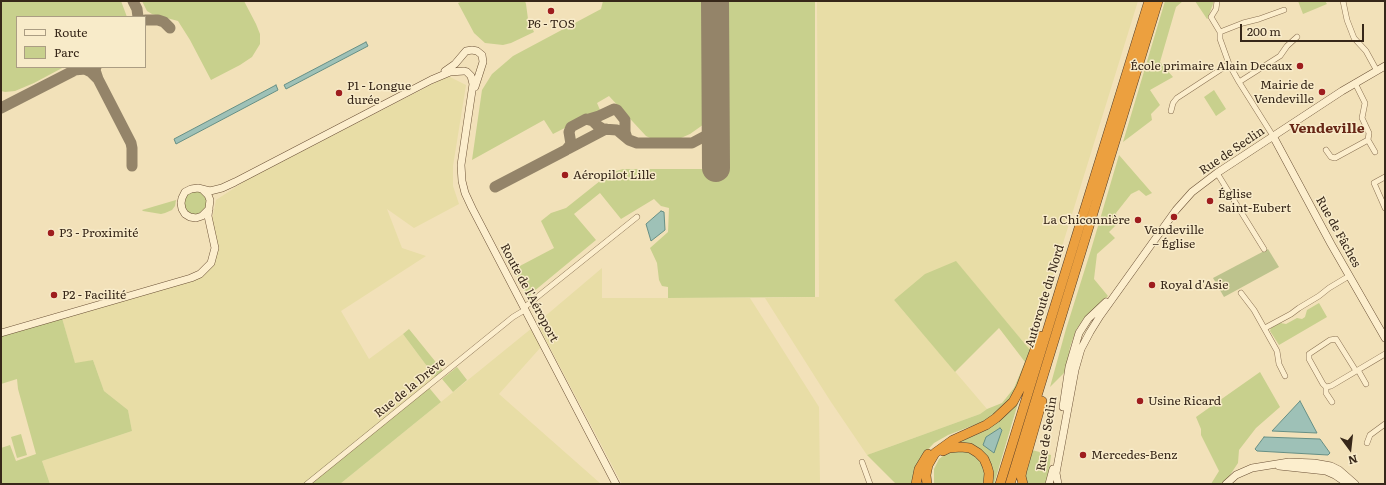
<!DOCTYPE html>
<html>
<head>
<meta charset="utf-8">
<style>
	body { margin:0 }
	#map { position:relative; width:1386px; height:485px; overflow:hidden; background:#f2e1b9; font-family:Literata,serif }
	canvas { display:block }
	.frame { position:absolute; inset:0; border:2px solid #372719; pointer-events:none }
	.legend { position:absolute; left:16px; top:16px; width:130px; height:52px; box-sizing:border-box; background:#f8ebc9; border:1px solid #ab9d83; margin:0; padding:5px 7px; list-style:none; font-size:12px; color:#372719 }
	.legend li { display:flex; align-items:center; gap:8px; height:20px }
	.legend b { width:20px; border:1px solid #ab9d83 }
	.north { position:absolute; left:1330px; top:429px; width:40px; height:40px; -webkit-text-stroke:3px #f8ebc9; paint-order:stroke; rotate:165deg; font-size:11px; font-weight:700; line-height:16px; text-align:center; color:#372719 }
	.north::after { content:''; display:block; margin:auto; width:14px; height:18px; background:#372719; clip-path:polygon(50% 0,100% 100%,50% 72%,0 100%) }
	.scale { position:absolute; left:1240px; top:24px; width:124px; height:18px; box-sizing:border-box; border:2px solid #372719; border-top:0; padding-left:5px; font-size:12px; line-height:14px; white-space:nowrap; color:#372719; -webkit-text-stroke:3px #f8ebc9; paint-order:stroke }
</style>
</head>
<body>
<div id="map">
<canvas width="1386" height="485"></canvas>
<div class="frame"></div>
<ul class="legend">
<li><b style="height:5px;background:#fceecd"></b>Route</li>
<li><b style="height:11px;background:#c8d08d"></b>Parc</li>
</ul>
<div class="north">N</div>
<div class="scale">200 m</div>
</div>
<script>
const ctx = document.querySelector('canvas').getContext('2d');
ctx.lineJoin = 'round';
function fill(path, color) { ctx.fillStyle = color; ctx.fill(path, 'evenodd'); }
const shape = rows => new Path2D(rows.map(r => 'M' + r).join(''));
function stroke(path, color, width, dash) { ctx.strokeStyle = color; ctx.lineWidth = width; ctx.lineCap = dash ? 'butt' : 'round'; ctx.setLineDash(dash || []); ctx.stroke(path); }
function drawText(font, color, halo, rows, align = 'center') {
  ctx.font = font + ' Literata,serif'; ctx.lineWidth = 3; ctx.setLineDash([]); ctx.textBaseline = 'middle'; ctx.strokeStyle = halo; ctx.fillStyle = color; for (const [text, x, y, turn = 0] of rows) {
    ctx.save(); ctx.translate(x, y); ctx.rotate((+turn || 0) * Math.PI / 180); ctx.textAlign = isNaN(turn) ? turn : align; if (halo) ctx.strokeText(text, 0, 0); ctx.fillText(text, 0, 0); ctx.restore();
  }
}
const farmland = shape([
	[817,1,1138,1,1030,350,956,262,894,300,987,409,980,414,867,455,831,402,765,298,819,297],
	[448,76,466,85,453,166,453,186,459,204,414,228,387,209,402,248,426,256,341,311,369,359,403,334,435,377,302,484,50,484,42,461,132,431,128,410,104,391,93,360,75,364,62,318,186,282,213,264,212,220,216,200,245,181],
	[602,268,602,298,750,298,819,407,820,484,622,484,537,323],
	[532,328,541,347,499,394,601,484,340,484]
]);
const green = shape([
	[1,1,121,1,127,17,17,17,17,67,64,67,34,83,15,91,5,92,1,91],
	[142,1,244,1,256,24,260,34,260,44,252,57,240,65,211,80,190,40,178,21,152,14,147,11],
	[463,1,525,1,526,4,528,19,534,32,511,43,503,45,485,43,474,33,458,3],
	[603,1,706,1,707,122,690,134,681,138,650,138,646,136,609,96,597,103,600,110,553,134,544,120,472,160,482,90,492,74,513,56,601,9],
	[725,1,815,1,815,297,668,298,668,287,662,286,659,280,657,263,650,248,668,232,669,208,661,206,654,199,621,219,600,193,574,214,596,240,533,292,528,298,517,276,519,274,516,268,554,248,541,221,551,213,566,208,610,173,623,169,726,169],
	[1165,1,1183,1,1176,7,1160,62,1173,77,1150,90,1160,105,1151,114,1152,120,1123,142],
	[1195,1,1214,1,1208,18,1207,19],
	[1298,1,1325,1,1327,4,1303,14],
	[1214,90,1226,109,1216,116,1204,97],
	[1119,155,1152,193,1146,196,1139,190,1131,194,1116,213,1119,222,1109,232,1115,238,1097,254,1094,279,1108,296,1084,318,1076,330,1070,347,1066,371,1050,387,1066,329,1090,253],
	'183 203a12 12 0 1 1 24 0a12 12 0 1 1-24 0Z',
	[176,200,175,206,172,210,165,213,161,214,143,211,142,210],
	[956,261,1030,350,1015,391,1006,404,995,415,982,422,948,435,934,443,920,458,913,475,913,484,896,484,867,455,980,414,987,409,1002,403,1014,388,1025,362,999,328,955,372,894,300,925,274],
	[1319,303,1327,317,1279,345,1270,331,1271,328,1280,323,1286,324,1297,318,1302,319,1305,317,1307,310],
	[62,318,75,363,93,360,104,391,128,410,132,431,42,461,50,484,1,484,1,448,10,445,16,461,36,454,18,389,17,379,1,384,1,336],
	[409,329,443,371,435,377,403,334],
	[457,367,467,380,453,392,442,379],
	[1260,372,1280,407,1256,428,1239,450,1238,463,1224,484,1211,484,1219,471,1201,435,1201,429,1196,417],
	[426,384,441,402,340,484,302,484],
	[1021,393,994,484,990,484,988,461,952,445,978,431],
	[21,434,27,455,17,458,11,437],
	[1032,450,1051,455,1048,480,1046,484,1028,484,1026,482,1025,473],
	[967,451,979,459,984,468,985,484,934,484,934,469,939,459,948,452]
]);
const cemetery = shape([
	[1268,249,1279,267,1224,297,1213,278]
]);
const water = shape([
	[366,42,368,46,286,89,284,85,366,42],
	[276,85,278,90,176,144,174,139,276,85],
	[661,211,664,212,665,230,651,241,646,224,661,211],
	[1300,401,1317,433,1272,431,1300,401],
	[1000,428,1002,430,994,453,983,445,986,437,1000,428],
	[1264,437,1320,439,1330,453,1328,455,1257,451,1255,449,1264,437]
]);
const taxiway = shape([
	[133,1,137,9,138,17],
	[145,20,158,20,164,22,170,28],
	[74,70,85,69,91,72,98,79,95,70,96,67],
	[98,79,131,143,132,148,132,166],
	[1,108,81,67],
	[589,119,599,116,614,109,617,110,625,120,625,132,627,138],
	[568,149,606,129],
	[495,187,566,150,571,144,569,132,571,127,586,119,593,121,598,126,603,129,617,130,629,140,637,143,692,143,707,135,713,127,716,122]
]);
const runway = shape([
	[715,1,716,168]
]);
const street = shape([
	[1217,1,1216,9,1211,17,1220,32],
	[1343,1,1347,20,1354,38,1366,51,1377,71],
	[1220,32,1220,39,1229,64,1239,82,1273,136],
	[1220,32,1243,23,1259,19,1284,10],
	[1239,82,1280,56,1287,46,1297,37],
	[1171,111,1173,103,1177,98,1229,64],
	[1368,140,1375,152],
	[1326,150,1331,157,1335,158,1368,140,1369,133,1362,118,1365,103,1355,83],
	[1217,173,1264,249],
	[1385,177,1374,183,1385,208],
	[1241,293,1254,310,1277,351,1279,364,1285,376],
	[1265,328,1291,314,1299,308,1319,296,1329,288,1349,276],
	[1358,370,1366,384],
	[1356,371,1336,339,1330,340,1309,354,1309,359,1323,384,1326,387,1331,386,1385,354],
	[1326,387,1326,393,1332,402],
	[1367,443,1370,435,1385,424],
	[862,462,870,484],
	[307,484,513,317,523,311,526,306,637,217]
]);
const secondary = shape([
	[445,71,455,64,466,51,472,50,477,51,482,55,483,62,475,87],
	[467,72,471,76,473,84,461,165,462,181,465,193,472,208,616,484],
	[1273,136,1331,244,1385,338],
	[209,209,202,216,196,218,190,217,185,214,182,209,181,203,182,198,185,192,191,189,198,188,210,191,222,188,235,182,431,80,450,72,464,71],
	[1,333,191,278,200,274,211,263,215,248,208,216,210,200,208,195,203,190],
	[1063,407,1069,367,1079,333,1088,319,1106,302],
	[1279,466,1326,471,1335,475,1348,484],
	[1049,484,1053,469],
	[1058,484,1056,473,1075,370,1081,349,1090,332,1100,316,1176,210,1192,192,1217,173,1342,91,1385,66],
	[1226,484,1236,475,1252,468,1289,462,1314,463,1331,466,1339,470,1355,484]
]);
const highway = shape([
	[943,451,949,448,961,447,970,448,978,453,984,459,987,466,989,473,988,484],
	[916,484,919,469,928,454],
	[927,484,926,475,928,465,935,453,953,440,986,425,996,418,1013,402,1021,387,1040,336],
	[1000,484,1149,1],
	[1010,484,1158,1],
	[1023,484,1021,476,1022,471,1042,401]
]);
const markers = [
	[551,11,4,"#9e1d1e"],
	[1300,66,4,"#9e1d1e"],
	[1322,92,4,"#9e1d1e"],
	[339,93,4,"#9e1d1e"],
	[565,175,4,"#9e1d1e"],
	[1210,201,4,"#9e1d1e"],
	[1174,217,4,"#9e1d1e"],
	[1138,220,4,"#9e1d1e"],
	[51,233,4,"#9e1d1e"],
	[1152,285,4,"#9e1d1e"],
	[54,295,4,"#9e1d1e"],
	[1140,401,4,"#9e1d1e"],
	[1083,455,4,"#9e1d1e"]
];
const poiNames = [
	["P6 - TOS",551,24,"center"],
	["École primaire Alain Decaux",1292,66,"right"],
	["Mairie de",1314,85,"right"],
	["Vendeville",1314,99,"right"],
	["P1 - Longue",347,86],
	["durée",347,100],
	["Aéropilot Lille",573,175],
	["Église",1218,194],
	["Saint-Eubert",1218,208],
	["La Chiconnière",1130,220,"right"],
	["Vendeville",1174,230,"center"],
	["– Église",1174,244,"center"],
	["P3 - Proximité",59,233],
	["Royal d'Asie",1160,285],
	["P2 - Facilité",62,295],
	["Usine Ricard",1148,401],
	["Mercedes-Benz",1091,455]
];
const streetNames = [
	["Rue de Seclin",1232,151,-34],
	["Rue de Fâches",1338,232,61],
	["Route de l'Aéroport",529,293,62],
	["Autoroute du Nord",1045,296,-73],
	["Rue de la Drève",410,388,-39],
	["Rue de Seclin",1047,434,-81]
];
const quarterNames = [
	["Vendeville",1327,129]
];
fill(farmland, '#e8dda6');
fill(green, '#c8d08d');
fill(cemetery, '#bdc38d');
fill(water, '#9ec1b7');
stroke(water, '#668f85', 1);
stroke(taxiway, '#948469', 11);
stroke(runway, '#948469', 28);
stroke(street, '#897052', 6);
stroke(secondary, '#6b5136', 8);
stroke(highway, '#563d28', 10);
stroke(street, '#fceecd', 5);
stroke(secondary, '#fceecd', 7);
stroke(highway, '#eca03f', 9);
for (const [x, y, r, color] of markers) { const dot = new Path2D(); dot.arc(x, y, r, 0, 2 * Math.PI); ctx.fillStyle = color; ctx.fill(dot); stroke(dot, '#f8ebc9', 1.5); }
drawText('12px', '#372719', '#f8ebc9', poiNames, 'left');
drawText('12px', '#372719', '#f8ebc9', streetNames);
drawText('bold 14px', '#672615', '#f8ebc9', quarterNames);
</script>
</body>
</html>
